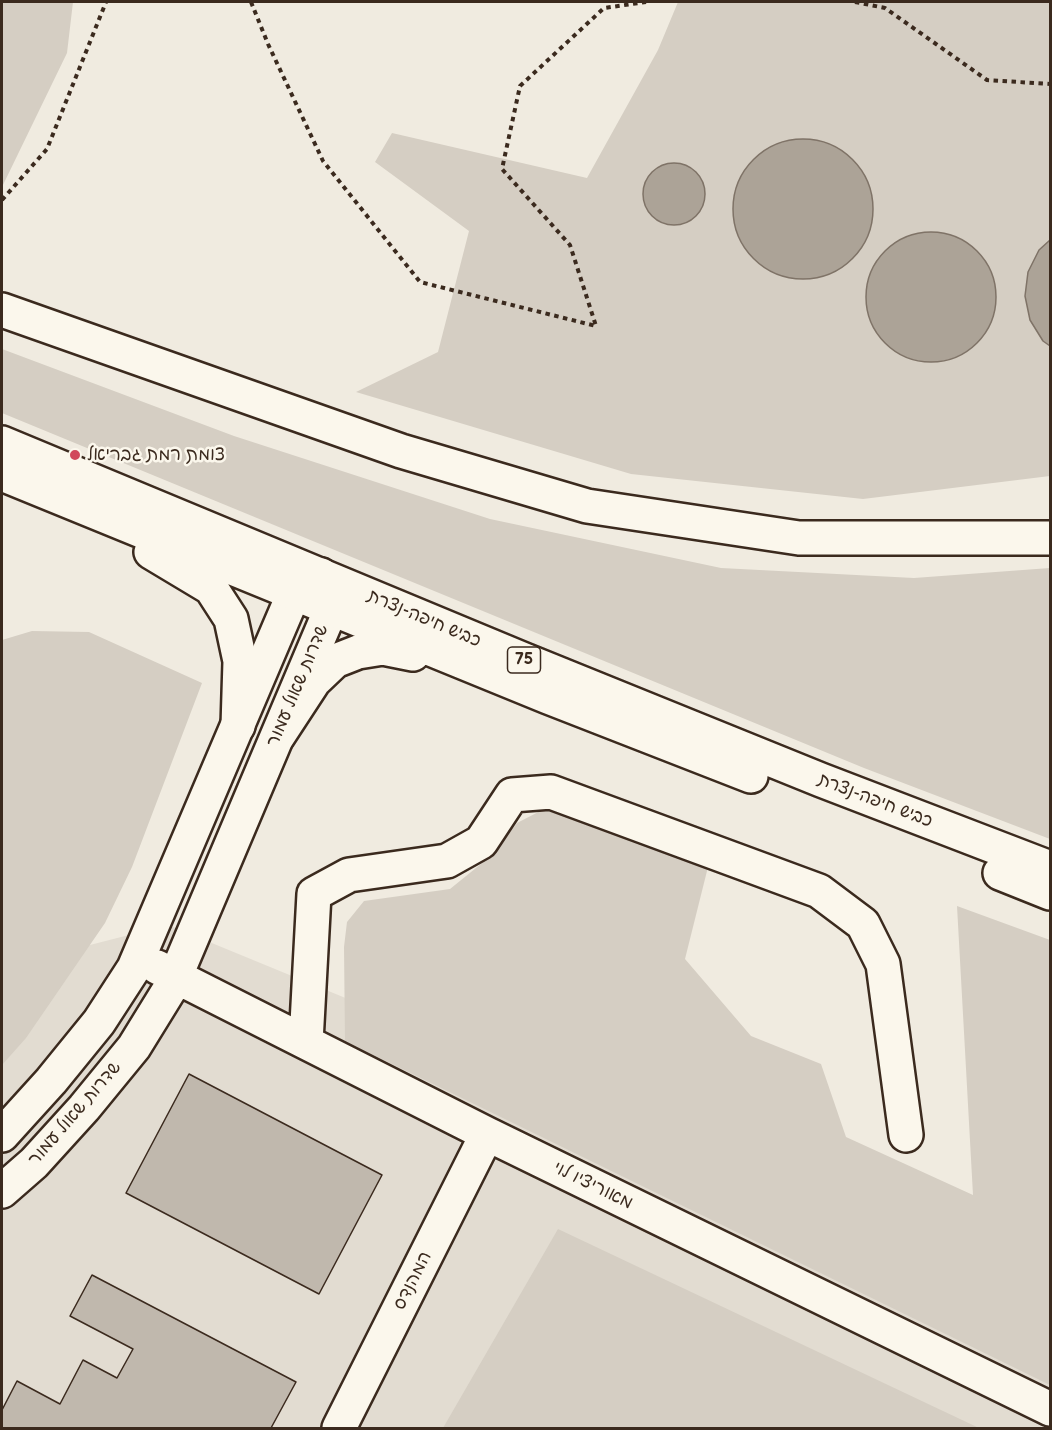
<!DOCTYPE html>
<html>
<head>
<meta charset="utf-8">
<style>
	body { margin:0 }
	#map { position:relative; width:1052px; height:1430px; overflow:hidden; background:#f0ebe0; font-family:"Balsamiq Sans",sans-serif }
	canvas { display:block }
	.frame { position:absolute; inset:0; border:3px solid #3b2a1e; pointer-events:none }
</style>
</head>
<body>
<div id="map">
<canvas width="1052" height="1430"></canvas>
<div class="frame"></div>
</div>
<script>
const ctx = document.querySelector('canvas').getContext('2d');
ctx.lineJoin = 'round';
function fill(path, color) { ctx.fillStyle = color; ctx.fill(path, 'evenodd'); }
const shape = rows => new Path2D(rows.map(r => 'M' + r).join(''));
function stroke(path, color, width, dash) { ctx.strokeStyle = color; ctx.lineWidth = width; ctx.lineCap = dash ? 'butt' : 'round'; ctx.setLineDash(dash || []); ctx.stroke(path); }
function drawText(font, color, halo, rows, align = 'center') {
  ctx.font = font + ' "Balsamiq Sans","Playpen Sans Hebrew",sans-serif'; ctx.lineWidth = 5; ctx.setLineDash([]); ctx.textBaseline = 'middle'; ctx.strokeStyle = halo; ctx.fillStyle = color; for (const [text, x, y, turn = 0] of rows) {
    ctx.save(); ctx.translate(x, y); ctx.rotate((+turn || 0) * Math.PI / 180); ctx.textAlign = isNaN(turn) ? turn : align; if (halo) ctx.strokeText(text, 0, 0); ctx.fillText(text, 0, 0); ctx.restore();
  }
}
const built = shape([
	[168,925,433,1034,1050,1342,1050,1428,2,1428,2,969,4,967]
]);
const green = shape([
	[2,2,73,2,67,53,2,187],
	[678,2,1050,2,1050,476,863,499,631,474,356,392,438,352,469,231,375,162,392,133,587,178,658,50],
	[2,349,234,436,490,519,721,568,914,578,1050,568,1050,839,864,768,2,413],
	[32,631,89,632,202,683,132,867,105,923,26,1038,2,1065,2,640],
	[550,806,708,867,685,959,751,1036,821,1064,846,1137,973,1195,957,906,1050,940,1050,1385,345,1041,344,947,347,922,364,901,450,889,492,855,517,823],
	[558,1229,979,1428,443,1428]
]);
const water = shape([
	'733 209a70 70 0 1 1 140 0a70 70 0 1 1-140 0Z',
	'643 194a31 31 0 1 1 62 0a31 31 0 1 1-62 0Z',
	'866 297a65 65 0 1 1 130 0a65 65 0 1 1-130 0Z',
	[1050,240,1050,346,1043,341,1030,320,1025,296,1028,272,1039,250,1050,240]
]);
const building = shape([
	[189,1074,382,1175,319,1294,126,1193,189,1074],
	[92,1275,296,1382,271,1428,2,1428,2,1410,17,1381,60,1404,83,1360,117,1378,133,1349,70,1316,92,1275]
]);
const path = shape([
	[251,2,268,44,323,161,420,282,596,326,570,245,502,169,520,86,604,8,646,2],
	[855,2,885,8,987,80,1050,84],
	[2,200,47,149,106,2]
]);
const minor = shape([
	[157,967,487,1134,1050,1409],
	[306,1042,314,894,349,875,447,861,481,842,512,795,551,792,819,891,863,924,883,964,906,1135],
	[2,1135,51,1081,99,1022,134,968,294,593,321,575,331,609,171,987,134,1047,84,1108,34,1163,2,1191],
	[339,1428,487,1134]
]);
const major = shape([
	[2,310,401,451,587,506,799,538,1050,538]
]);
const highway = shape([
	[2,443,522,659,821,780,1050,868],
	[2,474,548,697,751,776],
	[151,552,211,588,231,619,240,661,238,726],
	[278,736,314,681,335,661,358,652,383,648,413,654],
	[1000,873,1050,893]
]);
const markers = [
	[75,455,6,"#d1495b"]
];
const shields = [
	[524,660,33]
];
const shieldNames = [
	["75",524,660]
];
const poiNames = [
	["צומת רמת גבריאל",87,455]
];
const streetNames = [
	["כביש חיפה-נצרת",424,619,23],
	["שדרות שאול עמור",298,686,-67],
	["כביש חיפה-נצרת",875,801,21],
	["שדרות שאול עמור",75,1114,-49],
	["מאוריציו לוי",593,1186,26],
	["המהנדס",413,1281,-63]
];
fill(built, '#e2dcd1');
fill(green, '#d5cec3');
fill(water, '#aca397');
stroke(water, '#7f7367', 1.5);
fill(building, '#c0b8ad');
stroke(building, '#3b2a1e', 1.5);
stroke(minor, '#3b2a1e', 38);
stroke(major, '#3b2a1e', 38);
stroke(highway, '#3b2a1e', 38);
stroke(path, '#3b2a1e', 4, [4.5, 4.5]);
stroke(minor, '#fbf7ec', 33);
stroke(major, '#fbf7ec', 33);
stroke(highway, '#fbf7ec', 33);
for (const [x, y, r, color] of markers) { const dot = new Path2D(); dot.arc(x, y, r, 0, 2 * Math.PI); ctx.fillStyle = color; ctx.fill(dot); stroke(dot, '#fbf7ec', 2); }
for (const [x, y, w] of shields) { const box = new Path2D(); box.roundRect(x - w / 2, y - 13, w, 26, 4.5); ctx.fillStyle = '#fbf7ec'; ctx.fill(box); stroke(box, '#3b2a1e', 1.5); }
drawText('bold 16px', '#3b2a1e', null, shieldNames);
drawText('18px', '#3b2a1e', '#fbf7ec', poiNames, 'left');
drawText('18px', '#3b2a1e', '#fbf7ec', streetNames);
</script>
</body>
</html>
